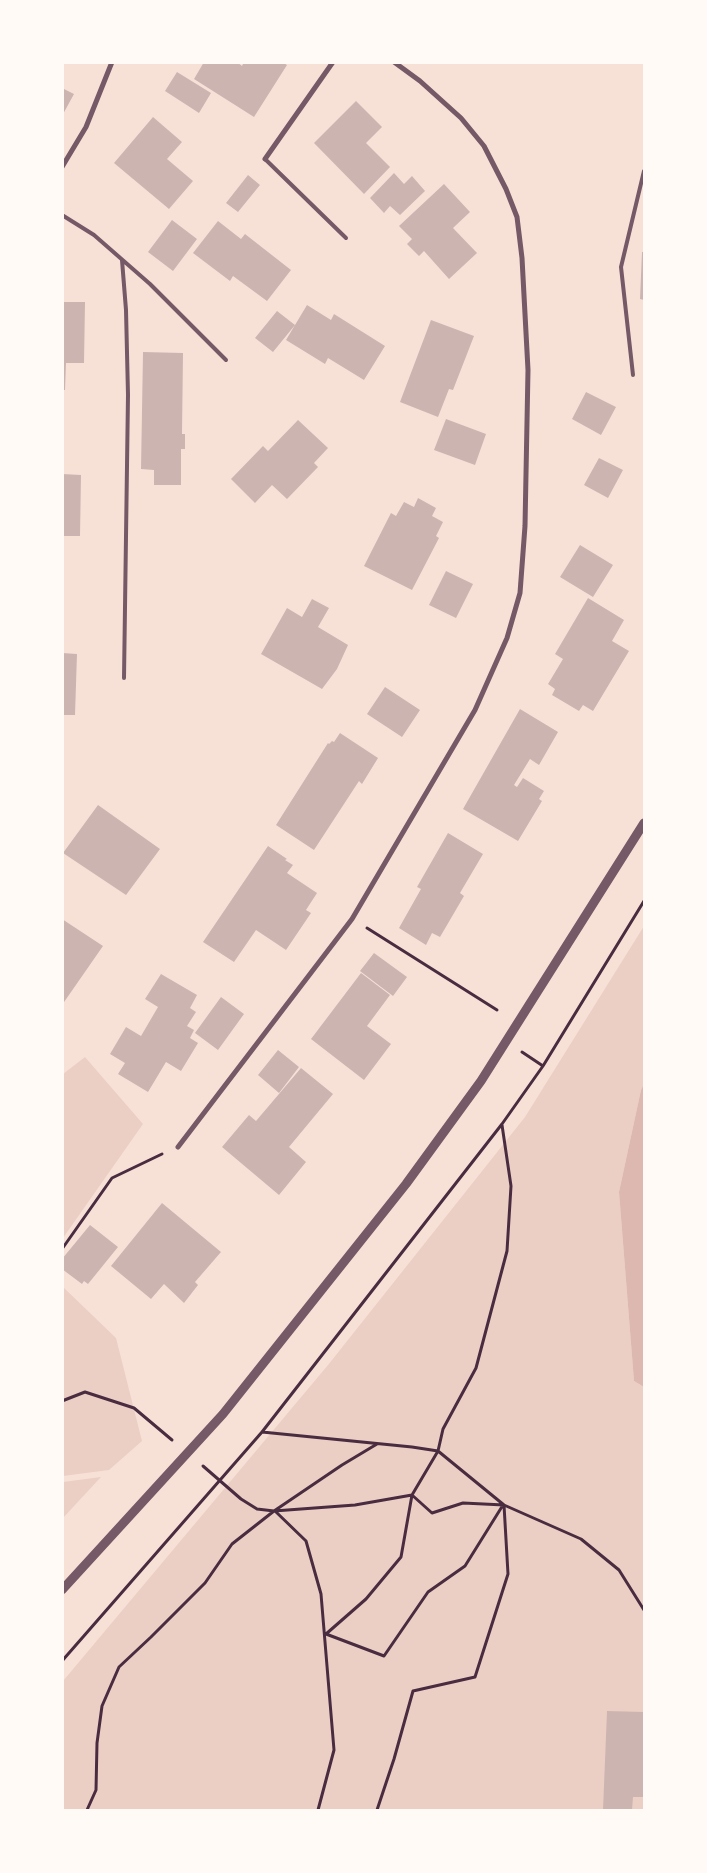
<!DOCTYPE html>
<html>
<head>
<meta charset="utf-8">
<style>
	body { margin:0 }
	#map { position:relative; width:707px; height:1873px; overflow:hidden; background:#f7e1d7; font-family:Montserrat,sans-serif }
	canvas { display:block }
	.frame { position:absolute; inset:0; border:64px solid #fffaf5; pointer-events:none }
</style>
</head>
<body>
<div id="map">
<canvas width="707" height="1873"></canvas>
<div class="frame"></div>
</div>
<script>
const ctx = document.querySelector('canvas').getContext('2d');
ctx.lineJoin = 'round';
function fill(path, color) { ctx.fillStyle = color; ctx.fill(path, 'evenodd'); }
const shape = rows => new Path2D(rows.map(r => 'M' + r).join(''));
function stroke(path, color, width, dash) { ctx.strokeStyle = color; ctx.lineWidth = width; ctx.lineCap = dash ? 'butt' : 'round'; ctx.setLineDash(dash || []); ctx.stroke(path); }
const green = shape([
	[644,926,644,1084,641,1090,619,1192,634,1381,644,1387,644,1810,63,1810,63,1681,328,1365,525,1117],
	[85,1057,143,1124,63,1238,63,1074],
	[62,1286,116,1338,142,1441,109,1470,63,1476],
	[101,1477,63,1518,63,1482]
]);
const water = shape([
	[644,1084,644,1387,634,1381,619,1192,641,1090]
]);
const building = shape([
	[204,62,237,62,242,66,244,62,282,62,287,65,254,117,194,79],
	[177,72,211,93,199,113,165,91],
	[62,88,74,94,62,116],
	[356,101,382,127,366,143,390,167,364,194,314,143],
	[153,117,182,142,167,159,193,181,169,209,114,163],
	[394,173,404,184,412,176,425,191,400,215,390,206,384,213,370,198],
	[248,175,260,185,238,212,226,203],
	[444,184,470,212,453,228,477,253,449,279,424,251,419,256,407,244,412,239,399,226],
	[172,220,197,239,173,271,148,252],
	[218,221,241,239,245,234,291,270,267,301,233,276,230,281,193,253],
	[642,252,644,252,644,300,640,299],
	[62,302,85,302,84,363,66,363,65,390,62,390],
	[307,305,331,320,334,314,385,346,364,380,328,358,325,364,286,340],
	[277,311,295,325,273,352,255,338],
	[431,320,474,336,453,390,449,389,438,417,400,402],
	[143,352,183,353,182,434,185,434,185,449,181,449,181,485,154,485,154,470,141,469],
	[586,392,616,407,601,435,572,419],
	[446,419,486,434,475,465,434,450],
	[298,420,328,448,314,463,318,467,287,499,272,485,255,503,231,479,263,446,268,451],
	[599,458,623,470,608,498,584,485],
	[62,474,81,475,80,536,62,536],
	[418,498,436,508,432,516,443,522,436,536,439,538,412,590,364,566,391,513,396,516,404,502,414,507],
	[580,545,613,565,593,597,560,577],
	[446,571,473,584,456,618,429,605],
	[588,598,624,620,612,641,629,651,593,711,583,705,579,711,552,695,555,689,548,684,563,659,555,654],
	[312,599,329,608,318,627,348,645,337,669,322,689,261,654,287,608,302,617],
	[62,653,77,654,75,715,62,715],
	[385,687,420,710,402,737,367,714],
	[520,709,558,732,539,765,530,759,514,785,517,787,523,778,544,791,539,799,542,801,518,841,463,809],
	[340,733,378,758,362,784,359,781,314,850,276,825,328,743,329,744,332,741,334,742],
	[98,805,160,849,126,895,63,853],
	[448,833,483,854,460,893,464,896,440,937,432,933,426,945,399,928,421,889,417,887],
	[268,846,287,859,285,860,293,865,287,873,317,893,306,910,311,913,286,950,256,930,234,962,203,942],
	[62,919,103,946,62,1005],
	[374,953,407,977,393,996,360,971],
	[361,973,390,995,367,1026,391,1044,364,1080,311,1039],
	[161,974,197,995,190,1008,196,1012,187,1026,194,1030,190,1038,198,1043,181,1071,166,1062,148,1092,118,1074,125,1063,110,1054,126,1027,141,1036,158,1007,145,999],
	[221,997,244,1014,218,1050,195,1033],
	[278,1050,299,1067,279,1093,258,1075],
	[301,1068,333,1094,289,1147,306,1162,279,1195,222,1147,249,1115,256,1121],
	[162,1203,221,1252,195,1282,198,1285,184,1303,164,1284,151,1299,111,1266],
	[90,1225,118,1247,88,1284,84,1281,82,1284,62,1269,64,1264,62,1259],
	[607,1711,644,1712,644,1797,633,1797,632,1810,603,1810]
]);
const path = shape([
	[367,928,497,1010],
	[522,1052,543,1066],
	[502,1125,511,1186,507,1251,476,1368,443,1429,438,1451,412,1495,401,1557,366,1599,326,1634,384,1656,428,1592,465,1566,503,1505],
	[62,1249,112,1178,162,1154],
	[62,1401,85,1392,134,1408,172,1440],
	[262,1432,412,1447,438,1451,504,1505,581,1539,619,1570,644,1610],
	[203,1466,241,1499,257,1509,274,1511,342,1465,377,1444],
	[275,1511,306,1541,321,1594,334,1750,318,1810],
	[62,1661,262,1432,502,1124,543,1066,644,901],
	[87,1810,96,1790,97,1743,102,1706,119,1667,151,1637,205,1583,232,1544,274,1511,355,1505,412,1495,432,1513,463,1503,504,1505,508,1574,475,1677,413,1691,394,1759,377,1810]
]);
const service = shape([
	[265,159,346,238],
	[62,215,94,235,150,284,226,360],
	[122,260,126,310,128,395,124,678],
	[633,375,621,267,644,171]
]);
const minor = shape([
	[265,159,333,62],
	[62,167,86,127,112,62],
	[178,1147,352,919,475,710,507,638,520,593,525,526,528,370,522,258,517,217,506,189,484,146,461,118,420,81,394,62]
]);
const tertiary = shape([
	[62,1590,223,1414,406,1184,481,1081,644,823]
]);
fill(green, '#ebcfc5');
fill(water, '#dcb8b0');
fill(building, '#ccb4b1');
stroke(path, '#4a2c40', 3);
stroke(service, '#755966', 4);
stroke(minor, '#755966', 5);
stroke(tertiary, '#755966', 9);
</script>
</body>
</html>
